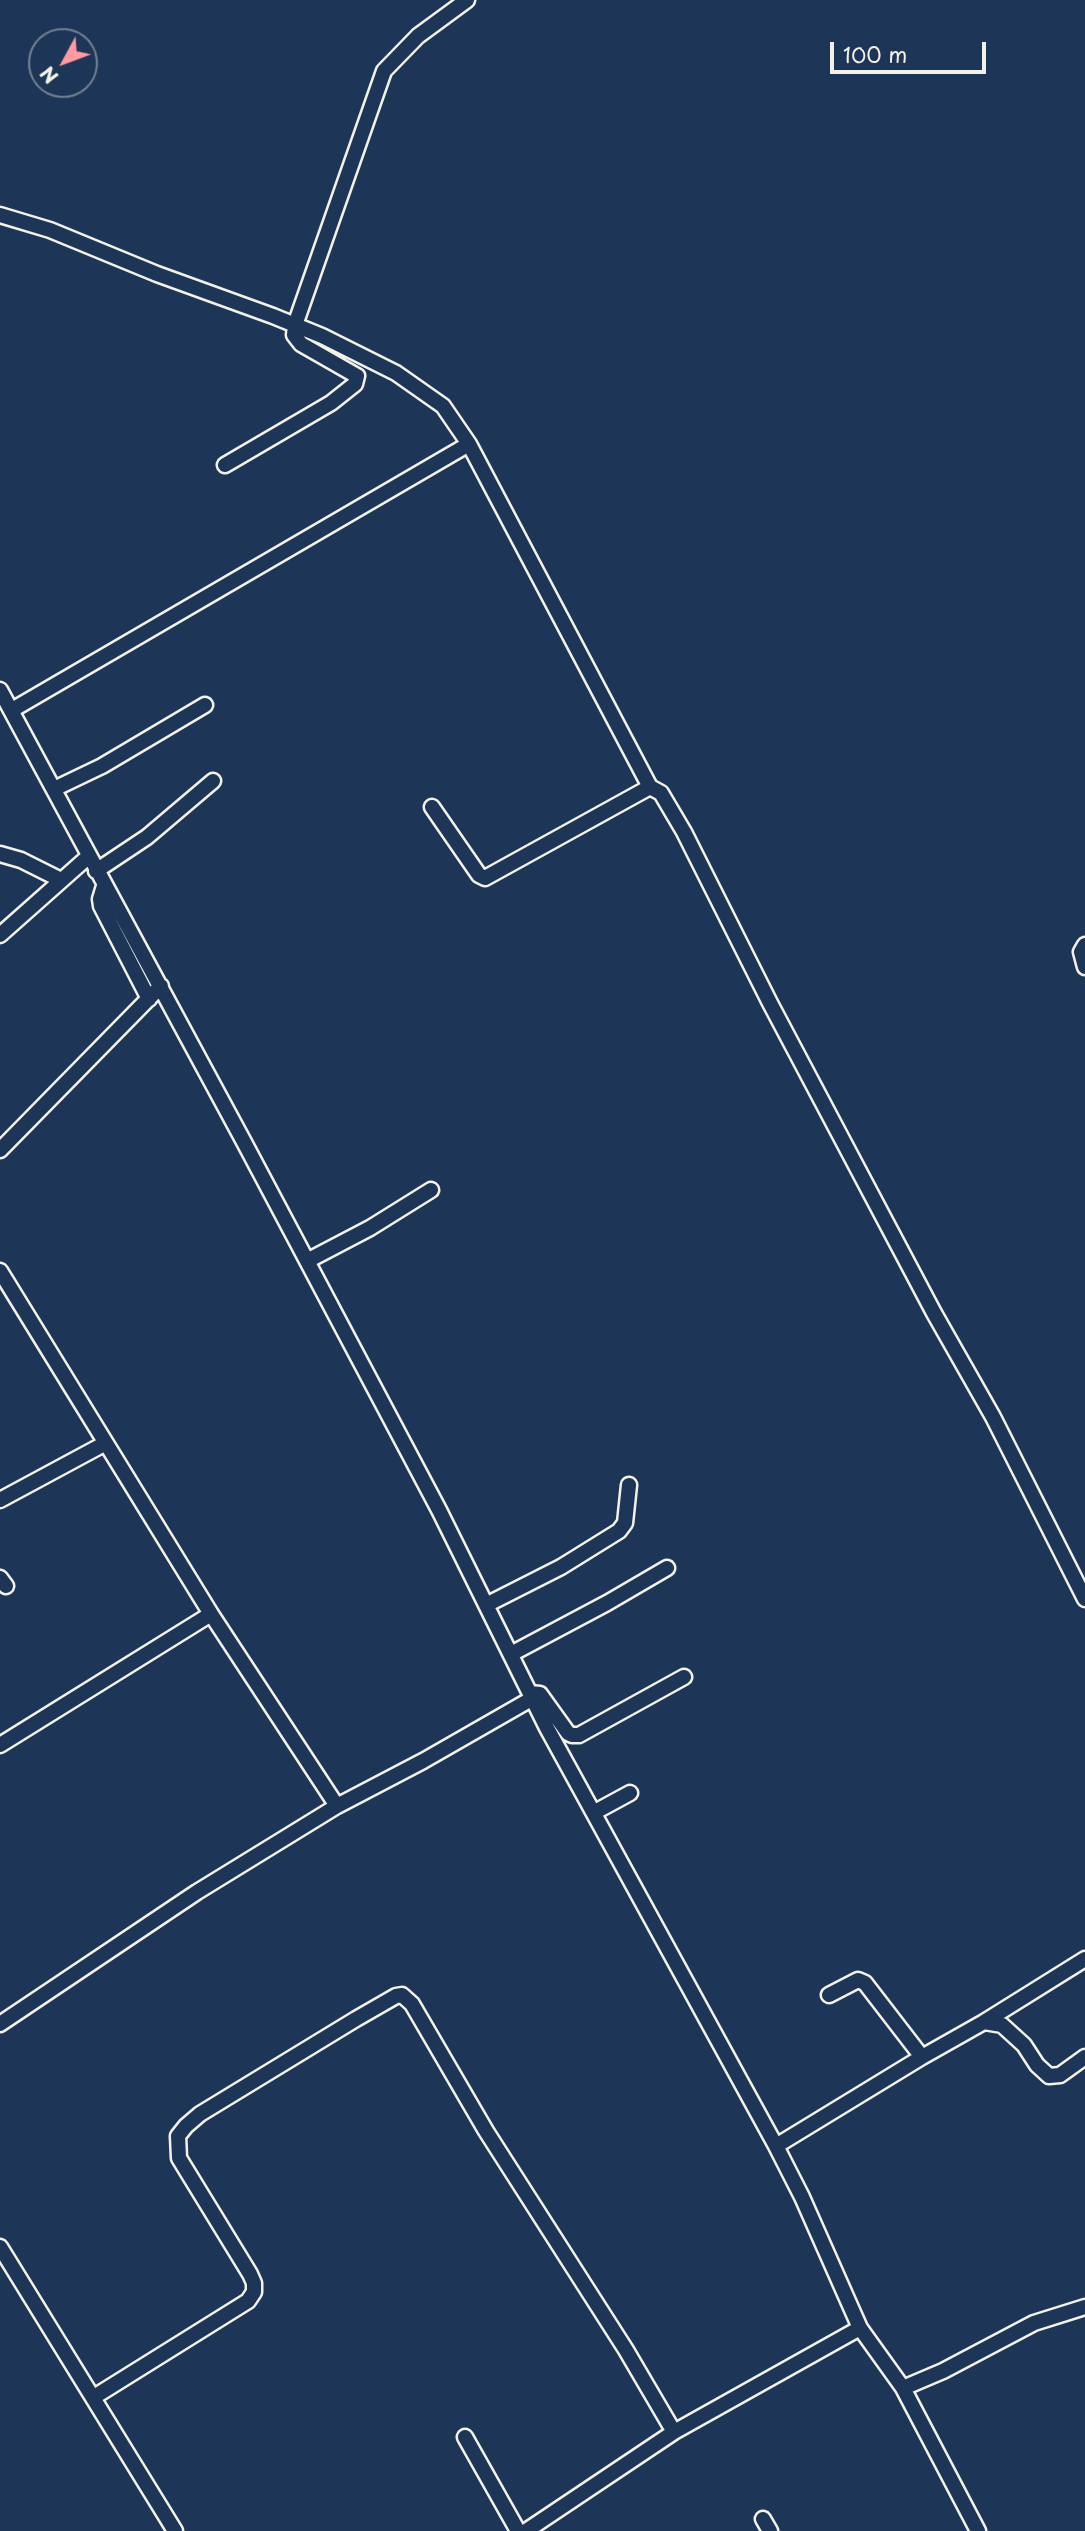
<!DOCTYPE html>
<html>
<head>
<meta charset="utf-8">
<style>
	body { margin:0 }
	#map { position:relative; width:1085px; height:2531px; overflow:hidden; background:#1d3557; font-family:"Playpen Sans",sans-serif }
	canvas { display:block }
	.north { position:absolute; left:28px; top:28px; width:70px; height:70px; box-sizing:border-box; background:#1d3557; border:2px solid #738091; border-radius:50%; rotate:229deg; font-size:19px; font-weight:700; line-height:28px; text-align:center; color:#f4f1e8 }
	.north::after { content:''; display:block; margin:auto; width:24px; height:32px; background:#ff9aa2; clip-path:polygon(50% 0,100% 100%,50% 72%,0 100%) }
	.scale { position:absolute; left:830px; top:42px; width:156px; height:32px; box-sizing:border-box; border:4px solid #f4f1e8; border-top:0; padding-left:9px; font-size:21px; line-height:24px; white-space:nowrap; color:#f4f1e8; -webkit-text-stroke:5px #1d3557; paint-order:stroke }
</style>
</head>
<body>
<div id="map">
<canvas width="1085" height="2531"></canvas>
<div class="north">N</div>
<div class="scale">100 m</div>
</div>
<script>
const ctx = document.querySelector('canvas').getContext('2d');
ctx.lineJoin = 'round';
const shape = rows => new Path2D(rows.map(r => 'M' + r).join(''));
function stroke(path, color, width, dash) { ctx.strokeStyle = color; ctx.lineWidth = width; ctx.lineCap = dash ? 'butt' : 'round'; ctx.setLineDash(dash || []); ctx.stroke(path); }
const minor = shape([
	[0,215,50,230,157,274,273,316,322,336,396,373,443,406,469,444,650,787],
	[225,465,331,403,355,384,357,376,301,344,294,335,295,325,384,71,418,36,467,0],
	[0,690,244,1142,439,1510,547,1728,776,2146,802,2197,860,2328,903,2388,943,2371,1034,2323,1085,2307],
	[12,710,469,444],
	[54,789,102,766,205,705],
	[432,807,479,875,485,878,650,787,661,793,684,832,770,1003,934,1313,993,1417,1085,1599],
	[0,854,21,860,61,880],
	[96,871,147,837,213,781],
	[104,886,100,899,101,906,149,999],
	[0,935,89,856],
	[1085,945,1081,952,1085,967],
	[0,1150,161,986],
	[307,1261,370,1228,431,1190],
	[0,1271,211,1614,337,1806],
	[0,1500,104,1444],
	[0,1578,6,1586],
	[486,1605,561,1567,619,1531,625,1523,629,1485],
	[511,1654,607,1603,667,1568],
	[530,1693,540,1694,568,1733,572,1735,579,1735,684,1677],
	[0,1745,211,1614],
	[595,1812,630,1793],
	[829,1995,858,1980,865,1983,922,2057],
	[984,2022,1002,2025,1024,2045,1037,2065,1049,2076,1060,2075,1085,2057],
	[0,2024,197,1892,337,1806,423,1761,533,1698],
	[776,2146,922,2057,984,2022,1085,1959],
	[0,2247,175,2531],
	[903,2388,978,2531],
	[94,2397,248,2301,254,2292,254,2283,250,2274,179,2158,178,2136,186,2126,200,2114,356,2019,396,1996,402,1995,412,2004,486,2131,626,2350,674,2432],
	[465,2437,518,2531],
	[763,2519,770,2531],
	[526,2531,674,2432,860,2328]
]);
stroke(minor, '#f4f1e8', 19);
stroke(minor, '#1d3557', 14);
</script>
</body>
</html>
